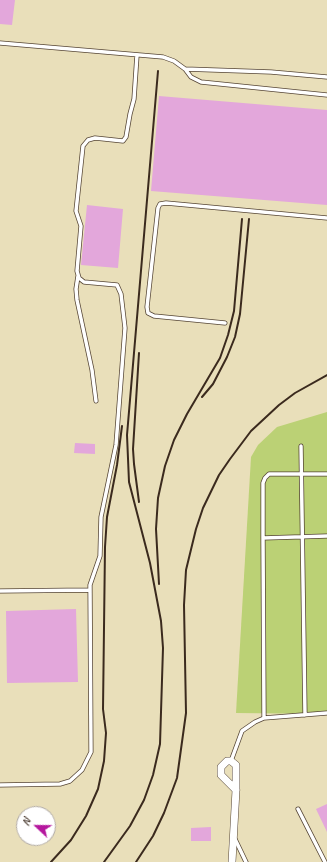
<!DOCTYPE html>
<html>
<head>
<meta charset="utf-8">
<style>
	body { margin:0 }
	#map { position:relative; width:327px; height:862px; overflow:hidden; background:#e9dfba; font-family:Caveat,sans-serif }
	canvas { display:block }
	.north { position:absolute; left:16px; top:806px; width:40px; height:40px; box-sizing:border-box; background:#fff; border:1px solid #b1aaa5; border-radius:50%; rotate:292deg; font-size:11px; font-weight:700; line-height:16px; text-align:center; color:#3b2a1e }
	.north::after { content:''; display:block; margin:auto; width:14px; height:18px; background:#b5179e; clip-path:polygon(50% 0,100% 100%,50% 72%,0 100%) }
</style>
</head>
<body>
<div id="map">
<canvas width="327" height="862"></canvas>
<div class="north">N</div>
</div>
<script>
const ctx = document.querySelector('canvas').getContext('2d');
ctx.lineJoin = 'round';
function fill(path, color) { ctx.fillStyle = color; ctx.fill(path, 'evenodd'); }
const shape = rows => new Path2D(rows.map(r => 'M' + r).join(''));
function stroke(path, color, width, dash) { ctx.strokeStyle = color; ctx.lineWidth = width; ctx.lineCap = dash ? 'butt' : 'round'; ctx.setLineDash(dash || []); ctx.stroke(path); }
const green = shape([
	[327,412,327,714,236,713,251,457,258,445,277,427]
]);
const building = shape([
	[0,0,15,0,12,25,0,24],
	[159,96,327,110,327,205,151,191],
	[87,205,123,209,118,268,81,265],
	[75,443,95,444,95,454,74,453],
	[76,609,78,682,7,683,6,611],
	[327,804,327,832,316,809],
	[211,827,211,841,191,841,191,828]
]);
const service = shape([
	[0,43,163,57,174,61,185,69,271,72,327,77],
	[185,69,191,77,201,82,327,95],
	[78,276,76,289,77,300,92,370,96,401],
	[225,323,154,316,148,313,147,307,158,208,160,204,166,203,327,218],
	[301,446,305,715],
	[263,538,327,536],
	[0,591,90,590],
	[264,718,263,538,263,483,265,478,269,474,327,474],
	[231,761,242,731,255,722,264,718,327,713],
	[0,785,60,784,70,781,82,770,91,752,90,585,100,556,101,517,116,445,125,328,121,294,117,285,84,282,79,278,77,271,81,226,76,211,83,146,88,140,95,138,123,141,126,137,130,114,134,99,137,55],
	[298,809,325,862],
	[235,839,246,862]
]);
const minor = shape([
	[232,862,236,790,236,765,231,761,227,761,221,767,221,775,236,790]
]);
const rail = shape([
	[202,397,213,384,227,357,235,337,240,314,249,219],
	[139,502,134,464,133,449,139,353],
	[159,584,156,529,158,498,165,466,174,440,187,414,220,358,228,335,234,311,242,219],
	[51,862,71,840,86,816,98,789,104,761,106,733,103,709,105,547,107,517,117,465,122,426],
	[104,862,130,826,144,800,153,775,160,744,163,648,161,621,150,563,129,482,127,435,158,71],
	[136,862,153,836,164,813,177,778,186,713,184,605,186,570,196,529,203,508,219,475,230,459,251,431,279,405,295,393,327,375]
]);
fill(green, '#bbd175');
fill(building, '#e3a7db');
stroke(service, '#554535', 5);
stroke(minor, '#554535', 8);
stroke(service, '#fff', 3.5);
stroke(minor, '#fff', 7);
stroke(rail, '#3b2a1e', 2);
</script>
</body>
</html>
